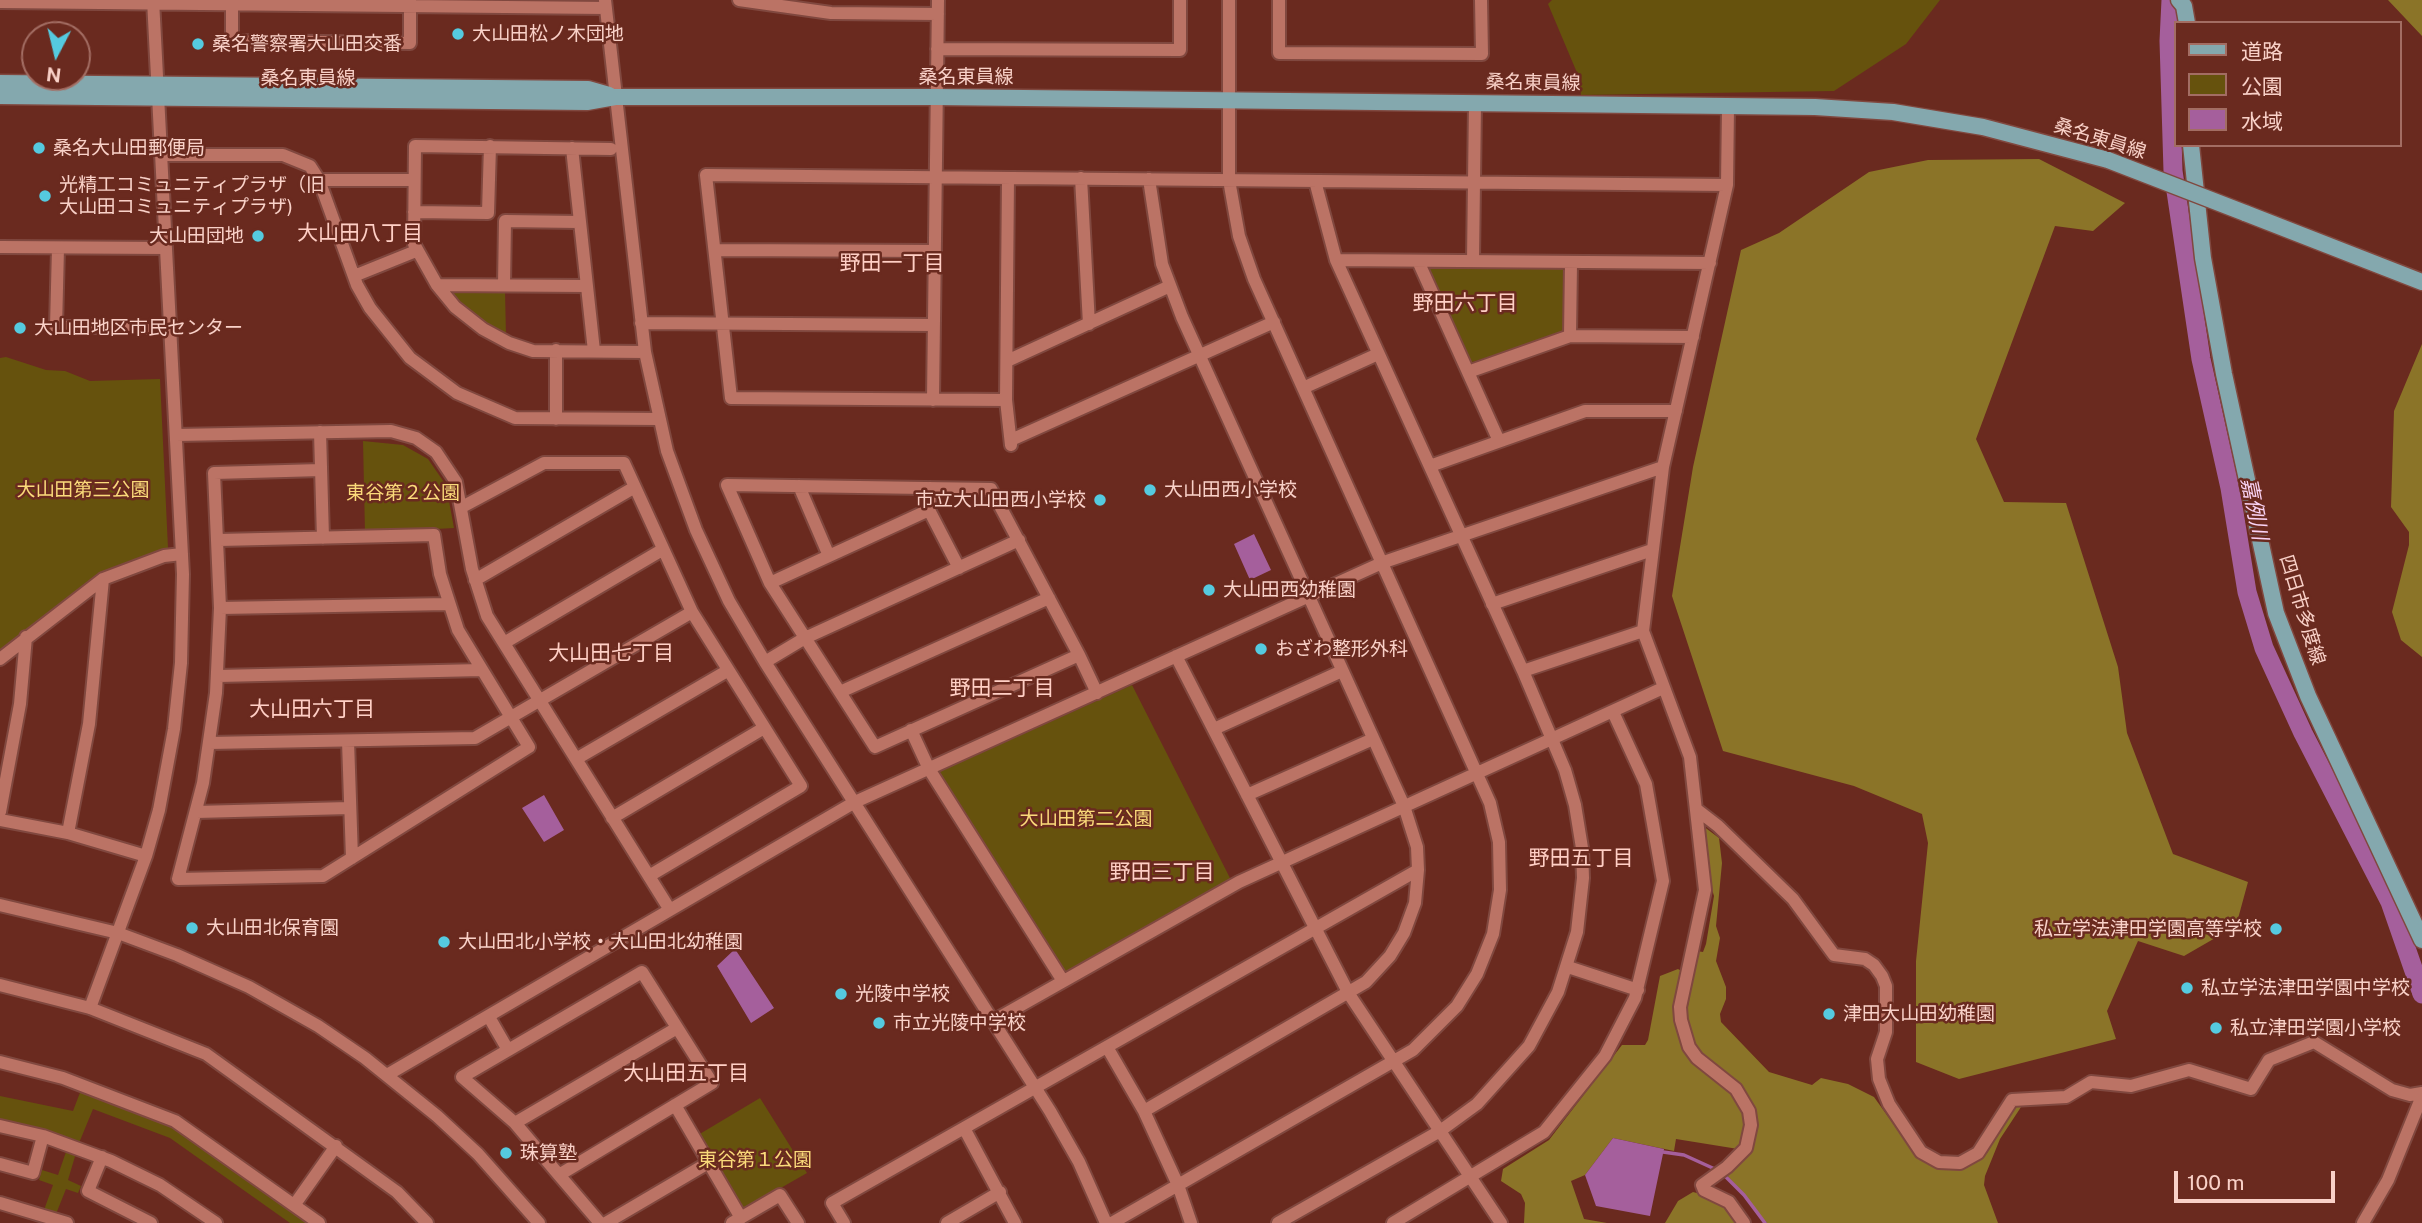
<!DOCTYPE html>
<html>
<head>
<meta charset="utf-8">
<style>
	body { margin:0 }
	#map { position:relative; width:2422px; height:1223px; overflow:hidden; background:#6a2a1f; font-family:"Public Sans","Noto Sans JP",sans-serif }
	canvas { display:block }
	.legend { position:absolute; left:2174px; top:21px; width:228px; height:126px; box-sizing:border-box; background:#6a2a1f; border:2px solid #a36d63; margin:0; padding:9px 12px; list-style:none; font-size:21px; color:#f9d1c8 }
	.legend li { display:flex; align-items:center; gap:14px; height:35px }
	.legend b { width:35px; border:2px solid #a36d63 }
	.north { position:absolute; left:21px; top:21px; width:70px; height:70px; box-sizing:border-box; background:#6a2a1f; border:2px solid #a36d63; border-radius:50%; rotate:187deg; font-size:19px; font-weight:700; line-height:28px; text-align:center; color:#f9d1c8 }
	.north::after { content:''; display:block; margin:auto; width:24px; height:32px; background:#55cadf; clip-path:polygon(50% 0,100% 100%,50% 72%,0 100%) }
	.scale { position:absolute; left:2174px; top:1171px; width:161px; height:32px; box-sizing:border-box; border:4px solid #f9d1c8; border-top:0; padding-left:9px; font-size:21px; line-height:24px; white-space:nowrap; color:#f9d1c8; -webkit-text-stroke:5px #6a2a1f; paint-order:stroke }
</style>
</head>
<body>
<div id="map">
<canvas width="2422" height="1223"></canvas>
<ul class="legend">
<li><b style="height:9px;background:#84a8ae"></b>道路</li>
<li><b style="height:19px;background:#66520d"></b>公園</li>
<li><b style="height:19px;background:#a55f9c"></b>水域</li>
</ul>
<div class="north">N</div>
<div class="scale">100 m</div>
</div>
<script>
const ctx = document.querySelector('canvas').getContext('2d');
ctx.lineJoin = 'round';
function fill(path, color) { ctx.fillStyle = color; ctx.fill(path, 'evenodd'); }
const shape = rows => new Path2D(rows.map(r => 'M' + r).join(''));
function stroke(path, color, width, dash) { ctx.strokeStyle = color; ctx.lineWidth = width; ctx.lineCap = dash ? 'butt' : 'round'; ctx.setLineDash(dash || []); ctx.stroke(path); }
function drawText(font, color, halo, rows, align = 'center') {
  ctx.font = font + ' "Public Sans","Noto Sans JP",sans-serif'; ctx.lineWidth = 5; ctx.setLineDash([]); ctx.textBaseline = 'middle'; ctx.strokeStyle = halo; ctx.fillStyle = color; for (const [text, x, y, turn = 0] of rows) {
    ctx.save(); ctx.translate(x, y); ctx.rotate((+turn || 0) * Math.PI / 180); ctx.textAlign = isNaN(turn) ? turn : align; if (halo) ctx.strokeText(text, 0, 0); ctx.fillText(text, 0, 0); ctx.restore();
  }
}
const green = shape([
	[1552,0,1940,0,1906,44,1834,91,1581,95,1578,75,1548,4],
	[1429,266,1561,267,1566,271,1564,329,1562,334,1469,363,1428,271],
	[505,290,506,336,477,321,446,291],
	[6,357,46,370,65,371,90,381,160,379,168,548,116,566,91,579,0,653,0,358],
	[363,441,403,445,428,459,446,485,454,528,365,533],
	[1132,685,1231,880,1067,973,1063,971,939,775,941,771],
	[81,1090,176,1127,311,1223,290,1223,170,1138,93,1109,79,1143,0,1121,0,1096,73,1111],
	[760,1098,807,1173,744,1209,740,1208,698,1135],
	[67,1149,76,1153,68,1180,81,1186,78,1193,66,1189,56,1214,44,1210,53,1185,39,1180,42,1170,58,1175]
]);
const forest = shape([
	[2388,0,2422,0,2422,36],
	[2039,159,2125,203,2093,231,2055,226,1976,439,2004,502,2066,503,2118,667,2127,733,2173,854,2248,882,2236,926,2184,956,2138,941,2107,1011,2116,1039,1959,1079,1916,1062,1916,961,1928,843,1922,814,1854,786,1723,751,1672,596,1693,467,1741,250,1779,233,1869,172,1928,160],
	[2422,344,2422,657,2401,640,2392,612,2409,545,2409,532,2391,507,2394,411],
	[1703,826,1719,838,1722,863,1716,926,1720,938,1716,961,1726,987,1726,999,1720,1014,1721,1022,1769,1072,1812,1085,1821,1078,1848,1084,1874,1097,1912,1150,1935,1167,1958,1170,1977,1161,1987,1153,2011,1110,2023,1104,2000,1139,1985,1176,1984,1185,1998,1223,1767,1223,1726,1174,1739,1164,1753,1108,1745,1092,1717,1071,1695,1047,1686,1018,1697,951,1703,952,1706,944,1714,896,1709,879],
	[1678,969,1683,972,1676,1008,1693,1061,1705,1073,1737,1096,1746,1115,1745,1139,1738,1149,1676,1139,1674,1151,1613,1138,1585,1175,1571,1181,1584,1219,1607,1223,1524,1223,1525,1203,1521,1194,1501,1181,1503,1169,1549,1140,1622,1045,1645,1045,1648,1040,1660,976],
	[1693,1192,1719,1199,1741,1223,1665,1223,1678,1201]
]);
const water = shape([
	[1254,534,1271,570,1250,580,1234,544],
	[544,795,564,830,544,842,522,808],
	[735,949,774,1008,751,1023,717,966],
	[1613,1138,1664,1149,1650,1216,1596,1206,1585,1175]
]);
const stream = shape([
	[1663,1152,1684,1155,1717,1170],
	[1723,1174,1744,1195,1765,1223]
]);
const river = shape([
	[2171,0,2169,41,2173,171,2201,359,2230,488,2247,592,2264,648,2303,733,2390,902,2422,994]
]);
const minor = shape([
	[605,0,645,352,667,451,696,530,729,601,765,662,1050,1111,1079,1162,1106,1223],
	[739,0,831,13,938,14],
	[1279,0,1279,53,1482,54,1481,0],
	[0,2,606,8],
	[232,5,232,41,410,43,410,0],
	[937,49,1180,50,1180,0],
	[1728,107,1727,185,1663,467,1643,631,1690,757,1705,890,1680,1007,1681,1020,1689,1047,1697,1058,1736,1089,1749,1111,1751,1125,1746,1148,1727,1167,1702,1185,1704,1190,1729,1202,1744,1223],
	[572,148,594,351],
	[611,149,415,146,414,244,437,285,455,307,483,329,509,343,533,351,645,352],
	[162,155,283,155,310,166,319,180,357,285,370,308,410,358,457,393,515,418,659,419],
	[1008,178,1006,400,1011,445],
	[1081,178,1089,324],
	[319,180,414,180],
	[1315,181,1336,260,1523,671,1643,631],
	[414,212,488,213,490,146],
	[0,247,166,248],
	[58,248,56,327,170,327],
	[715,250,935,251],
	[1336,260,1710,263],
	[1418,261,1499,441],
	[1473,261,1475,103],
	[354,276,416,251],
	[437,285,587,286],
	[504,285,505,221,579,222],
	[641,323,934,325],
	[1570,336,1571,263],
	[1007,361,1170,286],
	[1468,372,1570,336,1693,337],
	[1303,388,1378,354],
	[933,400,938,0],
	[1006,400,731,398,706,175,1727,185],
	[556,419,556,350],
	[320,432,323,538],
	[176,435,391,431,416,438,436,452,456,482,472,569,487,616,670,910],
	[1011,440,1274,322],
	[1430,466,1585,411,1676,411],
	[727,485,991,489,1079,655,875,747,770,583,727,485],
	[799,486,829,556],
	[930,488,929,510,959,568],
	[462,507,544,463,624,463,692,612,801,786,649,876],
	[219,540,434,535,440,574,458,630,529,747,323,876,178,879,203,783,216,693,220,608,214,473,321,470],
	[475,580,635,487],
	[770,583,929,510],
	[1492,604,1652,550],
	[220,608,448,604],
	[504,643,662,550],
	[1079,655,1097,693],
	[1176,656,1349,994,1501,1223],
	[0,659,103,579,164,556,182,554],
	[765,662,805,638,1019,540],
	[218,676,482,670],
	[840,692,1049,598],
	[1214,729,1342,671],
	[911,730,929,769,1063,981],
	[348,741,352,858],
	[209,743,475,738,692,612],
	[576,759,727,671],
	[1247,795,1373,739],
	[1696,809,1718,826,1793,899,1834,955,1865,959,1874,965,1882,976,1886,986,1886,1032,1877,1059,1879,1079,1889,1104,1921,1152,1939,1162,1960,1163,1978,1153,2012,1100,2066,1097,2091,1082,2131,1086,2189,1070,2251,1089,2269,1060,2314,1042,2392,1090,2410,1095,2422,1093],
	[0,812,20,704,26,637],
	[196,812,349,808],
	[612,818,764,728],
	[0,820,68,833,146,856],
	[68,833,89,724,103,579],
	[0,905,118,933,177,955,249,987,318,1026,365,1058,437,1116,478,1154,539,1223],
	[1568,967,1638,990],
	[0,985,90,1008,206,1054,397,1192,427,1223],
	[90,1008,146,856,159,810,174,729,181,663,183,574,153,0],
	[489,1017,508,1050],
	[993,1021,1239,882,1663,688],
	[1107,1047,1144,1111,1178,1185,1191,1223],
	[0,1062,63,1078,175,1121,319,1223],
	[387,1075,855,802,1384,562,1663,467],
	[675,1105,741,1218],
	[1144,1111,1366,982,1390,956,1404,933,1415,903,1418,870,1417,847,1404,806,1182,317,1162,264,1149,179],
	[515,1123,677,1028],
	[0,1126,43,1136,111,1161,160,1185,216,1223],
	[964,1128,1015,1223],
	[102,1157,88,1191,151,1223],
	[0,1164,33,1173,43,1136],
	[559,1175,712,1083,642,972,462,1077,515,1123,559,1175,600,1223],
	[0,1203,67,1223],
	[295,1204,336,1146],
	[606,1223,708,1163],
	[732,1223,780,1195,798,1223],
	[844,1223,832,1203,1418,870],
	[947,1223,1000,1192],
	[1112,1223,1413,1050,1457,1006,1477,974,1493,934,1500,890,1499,842,1490,803,1254,279,1239,236,1229,180,1229,0],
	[1278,1223,1440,1131,1477,1104,1529,1046,1558,992,1577,932,1583,878,1582,848,1575,805,1565,770,1523,671],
	[1393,1223,1544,1132,1605,1056,1635,998,1663,881,1646,784,1613,712],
	[2363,1223,2388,1180,2422,1096]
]);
const major = shape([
	[2179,0,2184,6,2187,23],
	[0,83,588,89,609,95],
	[0,96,587,102,615,97,936,97,1815,107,1893,112,1983,127,2108,160],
	[2191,145,2203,258,2224,374,2276,613,2308,696,2422,940],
	[2245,213,2422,282]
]);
const majorBridge = shape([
	[2108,160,2245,213]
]);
const markers = [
	[458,34,7,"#55cadf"],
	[198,44,7,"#55cadf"],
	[39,148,7,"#55cadf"],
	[45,196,7,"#55cadf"],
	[258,236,7,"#55cadf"],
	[20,328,7,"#55cadf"],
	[1150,490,7,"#55cadf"],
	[1100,500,7,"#55cadf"],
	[1209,590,7,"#55cadf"],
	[1261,649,7,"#55cadf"],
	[192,928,7,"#55cadf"],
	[2276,929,7,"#55cadf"],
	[444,942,7,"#55cadf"],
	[2187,988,7,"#55cadf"],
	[841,994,7,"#55cadf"],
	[1829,1014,7,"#55cadf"],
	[879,1023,7,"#55cadf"],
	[2216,1028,7,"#55cadf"],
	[506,1153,7,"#55cadf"]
];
const poiNames = [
	["大山田松ノ木団地",472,34],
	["桑名警察署大山田交番",212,44],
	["桑名大山田郵便局",53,148],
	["光精工コミュニティプラザ（旧",59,185],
	["大山田コミュニティプラザ)",59,207],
	["大山田団地",244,236,"right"],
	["大山田地区市民センター",34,328],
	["大山田西小学校",1164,490],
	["市立大山田西小学校",1086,500,"right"],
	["大山田西幼稚園",1223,590],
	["おざわ整形外科",1275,649],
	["大山田北保育園",206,928],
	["私立学法津田学園高等学校",2262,929,"right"],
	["大山田北小学校・大山田北幼稚園",458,942],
	["私立学法津田学園中学校",2201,988],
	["光陵中学校",855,994],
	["津田大山田幼稚園",1843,1014],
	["市立光陵中学校",893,1023],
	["私立津田学園小学校",2230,1028],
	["珠算塾",520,1153]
];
const streetNames = [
	["桑名東員線",966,77],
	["桑名東員線",308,78],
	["桑名東員線",1533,83,1],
	["桑名東員線",2100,139,17],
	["四日市多度線",2302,610,73]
];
const parkNames = [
	["大山田第三公園",83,490],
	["東谷第２公園",403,493],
	["大山田第二公園",1086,819],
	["東谷第１公園",755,1160]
];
const neighbourhoodNames = [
	["大山田八丁目",360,234],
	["野田一丁目",892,264],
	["野田六丁目",1465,304],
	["大山田七丁目",611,654],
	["野田二丁目",1002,689],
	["大山田六丁目",312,710],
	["野田五丁目",1581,859],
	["野田三丁目",1162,873],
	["大山田五丁目",686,1074]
];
const waterNames = [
	["嘉例川",2254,509,79]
];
fill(green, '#66520d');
fill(forest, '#8b7428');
fill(water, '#a55f9c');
stroke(stream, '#a55f9c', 3.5);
stroke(river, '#a55f9c', 19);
stroke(minor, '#80483f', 16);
stroke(major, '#80483f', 19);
stroke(minor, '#bb7365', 12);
stroke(major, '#84a8ae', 16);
stroke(majorBridge, '#80483f', 19, []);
stroke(majorBridge, '#84a8ae', 16);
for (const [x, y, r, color] of markers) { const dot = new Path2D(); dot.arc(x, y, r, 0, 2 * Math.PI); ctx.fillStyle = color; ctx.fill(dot); stroke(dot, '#6a2a1f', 2.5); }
drawText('19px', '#f9d1c8', '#6a2a1f', poiNames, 'left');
drawText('19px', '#f9d1c8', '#6a2a1f', streetNames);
drawText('19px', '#fada7a', '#6a2a1f', parkNames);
drawText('21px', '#ffcfc5', '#6a2a1f', neighbourhoodNames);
drawText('italic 21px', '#fad3f4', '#6a2a1f', waterNames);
</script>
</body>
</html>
